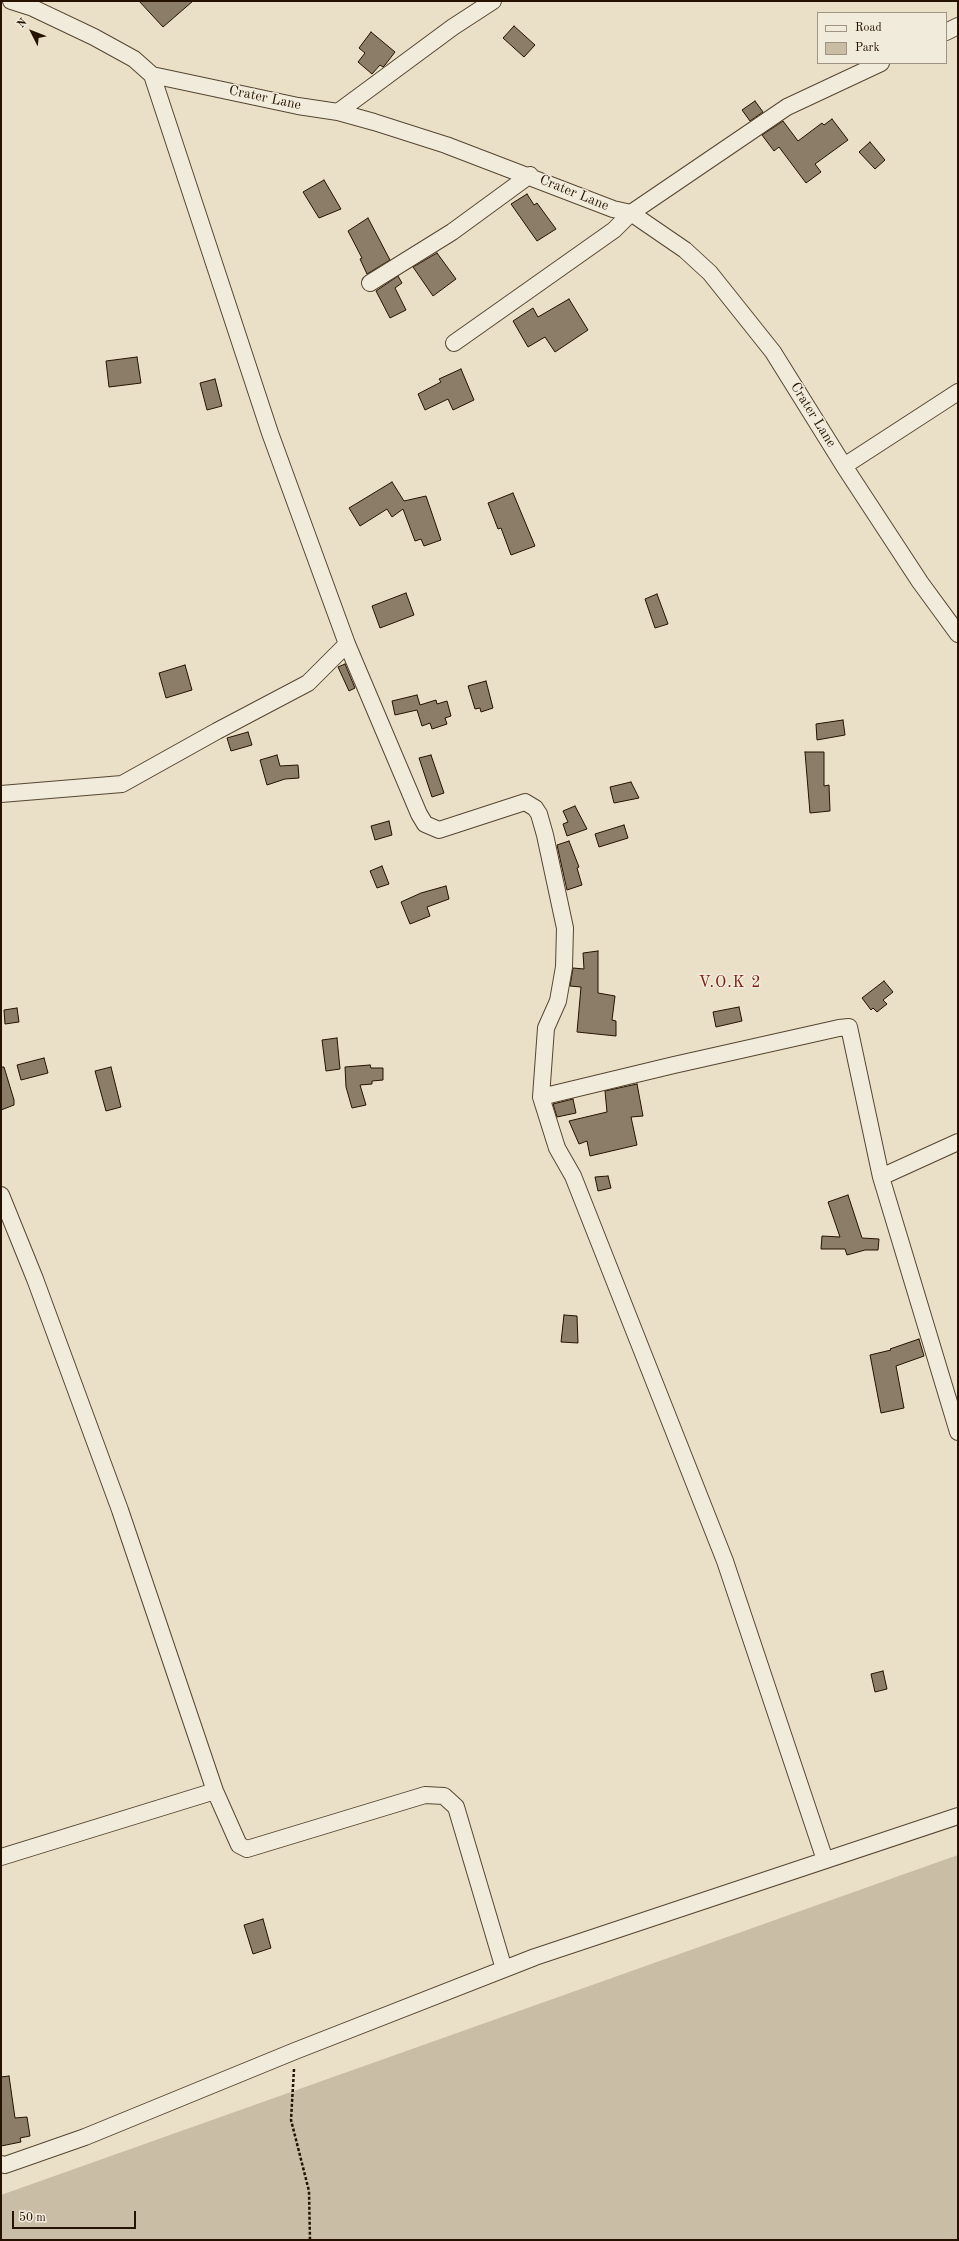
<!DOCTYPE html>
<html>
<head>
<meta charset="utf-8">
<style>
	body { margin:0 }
	#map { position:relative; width:959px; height:2241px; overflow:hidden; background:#eae0c7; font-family:"Old Standard TT",serif }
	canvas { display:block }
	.frame { position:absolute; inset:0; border:2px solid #251200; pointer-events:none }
	.legend { position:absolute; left:817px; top:12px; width:130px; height:52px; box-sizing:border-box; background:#f1ebdb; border:1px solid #9f9483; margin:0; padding:5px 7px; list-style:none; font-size:12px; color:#251200 }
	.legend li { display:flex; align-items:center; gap:8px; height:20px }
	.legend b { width:20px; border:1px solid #9f9483 }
	.north { position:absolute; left:12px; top:12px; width:40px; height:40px; -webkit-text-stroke:3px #f1ebdb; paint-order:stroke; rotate:312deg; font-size:11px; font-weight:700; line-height:16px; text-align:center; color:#251200 }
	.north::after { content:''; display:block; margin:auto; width:14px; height:18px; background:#251200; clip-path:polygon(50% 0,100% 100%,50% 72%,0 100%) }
	.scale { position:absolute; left:12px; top:2211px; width:124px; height:18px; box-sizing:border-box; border:2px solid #251200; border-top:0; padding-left:5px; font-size:12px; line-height:14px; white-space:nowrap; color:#251200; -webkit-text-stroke:3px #f1ebdb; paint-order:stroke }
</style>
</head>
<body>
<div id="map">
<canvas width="959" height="2241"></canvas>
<div class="frame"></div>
<ul class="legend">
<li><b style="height:5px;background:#f1ebdb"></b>Road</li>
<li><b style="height:11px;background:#c9bda5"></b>Park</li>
</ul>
<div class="north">N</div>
<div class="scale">50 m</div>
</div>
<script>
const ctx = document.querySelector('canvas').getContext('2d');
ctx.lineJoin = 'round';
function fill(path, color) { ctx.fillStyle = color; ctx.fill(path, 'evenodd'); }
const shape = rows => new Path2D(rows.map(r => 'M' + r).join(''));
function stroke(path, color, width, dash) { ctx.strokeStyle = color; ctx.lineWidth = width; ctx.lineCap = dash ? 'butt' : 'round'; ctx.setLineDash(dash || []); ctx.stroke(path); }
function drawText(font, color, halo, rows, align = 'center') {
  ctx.font = font + ' "Old Standard TT",serif'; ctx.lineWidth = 3; ctx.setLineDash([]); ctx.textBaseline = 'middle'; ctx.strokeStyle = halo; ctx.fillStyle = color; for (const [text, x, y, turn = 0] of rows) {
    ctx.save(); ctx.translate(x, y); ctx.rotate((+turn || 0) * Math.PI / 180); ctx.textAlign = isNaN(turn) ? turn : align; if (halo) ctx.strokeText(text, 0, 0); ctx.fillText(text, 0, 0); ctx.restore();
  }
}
const green = shape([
	[958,1855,958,2240,1,2240,1,2195]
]);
const building = shape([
	[139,1,193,1,163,27,139,1],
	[514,26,535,45,524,57,503,38,514,26],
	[371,32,395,52,385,65,383,67,380,65,372,74,358,62,365,53,359,48,371,32],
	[755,101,763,112,750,121,742,110,755,101],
	[832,119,848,140,815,164,821,172,806,183,779,147,774,151,762,135,783,121,798,141,822,123,824,125,832,119],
	[870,142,885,160,875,169,859,152,870,142],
	[324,180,341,209,319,218,303,192,324,180],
	[527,194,534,205,537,203,556,229,537,241,511,204,527,194],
	[368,218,390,260,367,274,360,259,362,258,348,231,368,218],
	[437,253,456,279,433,296,413,267,437,253],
	[398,276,402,283,395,288,406,310,390,318,376,291,398,276],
	[569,299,588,330,555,352,545,337,528,347,513,321,533,308,538,317,569,299],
	[137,357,141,383,109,387,106,361,137,357],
	[461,369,474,400,453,410,448,399,425,410,418,394,441,382,439,379,461,369],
	[215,379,222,406,207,410,200,383,215,379],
	[392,482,404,501,426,496,441,540,424,546,421,539,415,541,403,509,392,517,387,509,360,526,349,508,392,482],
	[513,493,535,546,511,555,501,528,498,529,488,503,513,493],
	[406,593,414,615,380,628,372,606,406,593],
	[657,594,668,624,655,628,645,599,657,594],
	[345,664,355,688,349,691,338,667,345,664],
	[185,665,192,690,166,698,159,673,185,665],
	[486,681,493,708,481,712,480,708,475,709,468,686,486,681],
	[417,695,420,705,436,700,437,704,447,701,451,716,445,718,447,724,432,729,430,723,422,726,417,710,395,715,392,701,417,695],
	[843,720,845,735,817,740,816,724,843,720],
	[248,732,252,745,231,751,227,738,248,732],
	[805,752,824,752,824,786,829,785,830,811,810,813,805,752],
	[277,755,280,766,298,765,299,778,285,779,267,785,260,760,277,755],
	[431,755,444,793,432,797,419,758,431,755],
	[631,782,639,798,614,803,610,787,631,782],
	[575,806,587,829,567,836,563,824,568,822,563,811,575,806],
	[389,821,392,835,375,840,371,826,389,821],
	[624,825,628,838,599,847,595,834,624,825],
	[569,841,579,867,577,868,582,885,567,890,557,845,569,841],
	[382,866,389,884,377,888,370,871,382,866],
	[446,886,449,899,427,907,430,916,410,924,401,902,421,893,446,886],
	[598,951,598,993,615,996,612,1020,616,1021,616,1036,577,1032,581,987,570,986,573,968,584,969,583,953,598,951],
	[884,981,893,992,883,1000,887,1004,877,1012,873,1008,871,1010,862,998,884,981],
	[739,1007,742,1021,716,1027,713,1012,739,1007],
	[17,1008,19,1022,5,1024,4,1010,17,1008],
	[337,1038,340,1069,326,1071,322,1040,337,1038],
	[44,1058,48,1073,21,1080,17,1065,44,1058],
	[370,1065,371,1068,383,1068,383,1080,372,1081,372,1084,360,1085,366,1105,352,1108,346,1087,345,1067,370,1065],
	[1,1067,4,1067,14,1100,14,1105,1,1110,1,1067],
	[111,1067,121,1107,106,1111,95,1071,111,1067],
	[637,1084,643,1116,631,1117,637,1145,590,1156,587,1141,579,1144,569,1121,607,1112,605,1091,637,1084],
	[573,1099,576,1113,557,1117,553,1104,573,1099],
	[608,1176,611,1188,598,1191,595,1177,608,1176],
	[848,1195,862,1238,879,1239,878,1250,865,1250,847,1255,845,1249,821,1249,822,1236,840,1237,828,1202,848,1195],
	[564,1315,577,1316,578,1343,561,1342,564,1315],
	[919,1339,924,1356,896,1366,904,1408,881,1413,870,1355,891,1350,890,1349,919,1339],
	[883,1671,887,1689,875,1692,871,1674,883,1671],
	[263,1919,271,1948,253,1954,244,1925,263,1919],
	[9,2076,15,2118,27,2117,30,2136,20,2138,21,2142,1,2146,1,2077,9,2076]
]);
const path = shape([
	[294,2069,291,2120,309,2191,310,2240]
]);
const minor = shape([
	[11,1,33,8,94,37,134,59,152,75,298,106,338,112,374,122,446,145,613,209,631,213,685,250,710,273,773,352,844,466,920,582,958,634],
	[946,32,958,26],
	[152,75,270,433,347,644,419,814,425,824,439,830,525,802,535,808,539,814,545,835,565,928,564,967,558,1001,546,1028,541,1097,557,1148,573,1176,725,1561,825,1860],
	[338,112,453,27,493,1],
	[370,283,452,232,530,175],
	[454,343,614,230,631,213,787,107,881,63],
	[844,466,958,392],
	[1,794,122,784,217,731,308,683,347,644],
	[541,1097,674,1065,839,1028,849,1027,881,1177,958,1432],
	[881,1177,958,1142],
	[1,1195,35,1279,120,1510,215,1791,239,1845,247,1849,425,1795,444,1796,456,1807,504,1969],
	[1,1857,215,1791],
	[1,2164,5,2165,85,2137,295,2051,535,1957,958,1816]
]);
const streetNames = [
	["Crater Lane",265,98,12],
	["Crater Lane",574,193,22],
	["Crater Lane",813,415,58]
];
const quarterNames = [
	["V.O.K 2",730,983]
];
fill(green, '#c9bda5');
fill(building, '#8b7d67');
stroke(building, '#251200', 1);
stroke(minor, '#564632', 18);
stroke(path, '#251200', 2.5, [3, 2]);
stroke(minor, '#f1ebdb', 16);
drawText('14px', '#251200', '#f1ebdb', streetNames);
ctx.letterSpacing = '1px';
drawText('16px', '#7a1f14', '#f1ebdb', quarterNames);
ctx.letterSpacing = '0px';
</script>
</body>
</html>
